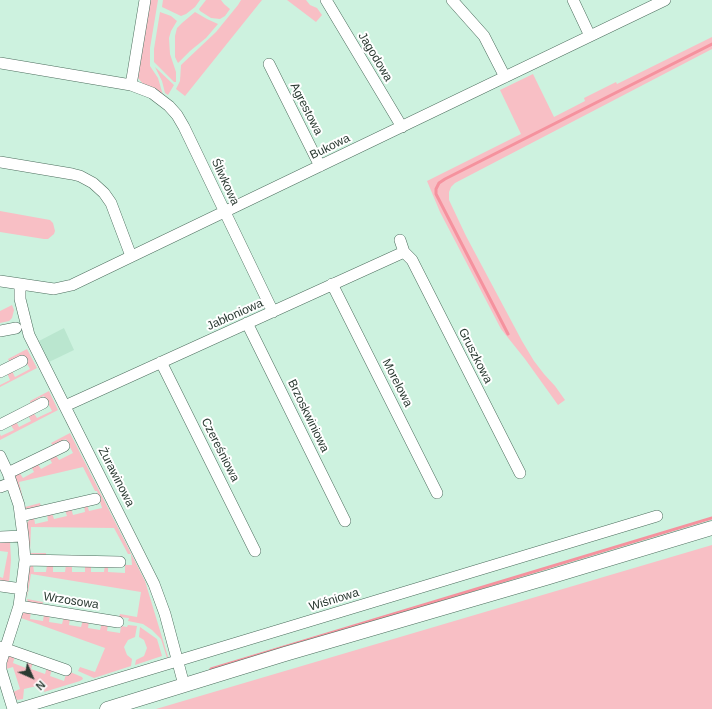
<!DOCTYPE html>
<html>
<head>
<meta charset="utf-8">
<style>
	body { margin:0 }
	#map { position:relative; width:712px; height:709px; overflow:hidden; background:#cdf2df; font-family:Arial,sans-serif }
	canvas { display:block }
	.north { position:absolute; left:12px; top:657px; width:40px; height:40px; -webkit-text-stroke:3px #fff; paint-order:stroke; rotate:135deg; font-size:11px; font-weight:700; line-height:16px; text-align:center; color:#2b3a32 }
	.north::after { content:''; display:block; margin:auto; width:14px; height:18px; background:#2b3a32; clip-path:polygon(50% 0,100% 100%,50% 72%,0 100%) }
</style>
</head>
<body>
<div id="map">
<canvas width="712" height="709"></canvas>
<div class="north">N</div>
</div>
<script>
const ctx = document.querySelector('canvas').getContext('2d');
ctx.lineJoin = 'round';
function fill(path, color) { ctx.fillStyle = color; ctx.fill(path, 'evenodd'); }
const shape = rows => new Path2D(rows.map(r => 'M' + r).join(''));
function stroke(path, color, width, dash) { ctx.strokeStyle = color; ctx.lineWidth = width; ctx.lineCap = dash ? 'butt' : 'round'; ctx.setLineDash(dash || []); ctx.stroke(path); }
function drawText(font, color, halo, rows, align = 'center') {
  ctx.font = font + ' Arial,sans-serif'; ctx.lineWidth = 4; ctx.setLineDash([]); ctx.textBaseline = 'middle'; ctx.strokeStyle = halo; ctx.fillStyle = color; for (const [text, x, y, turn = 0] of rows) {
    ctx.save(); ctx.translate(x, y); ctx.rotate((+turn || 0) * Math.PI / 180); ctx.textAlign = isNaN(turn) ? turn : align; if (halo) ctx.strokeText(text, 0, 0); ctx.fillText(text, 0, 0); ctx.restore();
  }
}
const built = shape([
	[64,328,74,350,49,362,39,341]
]);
const green = shape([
	[150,0,158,0,150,48,150,66,158,78,163,95,143,84,138,78],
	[163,0,200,0,195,7,186,14,181,16,162,7],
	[206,0,221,0,224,4,230,9,225,16,220,19,211,18,200,11,199,9],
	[241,0,262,0,185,96,176,89,180,81,181,65,216,32,238,5],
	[287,0,306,0,310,5,317,8,322,15,316,22],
	[160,12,171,16,177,21,171,31,169,38,170,54,176,72,176,82,174,82,154,62,154,49],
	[195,12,207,19,218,24,206,38,190,51,178,63,175,57,175,36,177,28,182,23],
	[712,37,712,49,455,183,451,187,449,192,449,200,466,236,522,341,534,361,544,374,555,386,565,400,558,405,525,359,501,329,440,212,427,181,521,134,500,90,533,74,554,117,585,101,584,98,616,82,617,84],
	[155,67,174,85,168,95,165,93,162,81],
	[0,211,50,220,53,223,55,231,54,234,48,239,44,239,0,232],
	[12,305,14,310,12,318,9,321,0,323,0,311],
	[27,349,37,368,0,387,0,385,10,380,7,373,12,371,15,377,30,369,22,355,10,363,8,359],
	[49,391,58,410,0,440,0,434,1,436,14,430,10,424,16,421,19,427,31,421,28,415,33,412,37,418,52,411,44,396,37,399,38,402,31,405,30,401],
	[70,433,145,581,168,657,167,658,161,639,152,630,143,624,128,621,129,618,119,617,120,614,137,617,141,592,31,574,27,599,43,602,42,606,28,602,27,599,29,571,29,568,33,565,34,572,46,572,47,565,53,565,53,572,65,572,66,565,72,565,72,572,85,572,85,565,91,565,91,572,104,572,105,565,108,565,108,572,125,573,125,565,132,565,131,554,128,554,114,528,31,527,30,553,46,553,46,557,31,554,30,553,27,523,30,519,34,517,35,524,48,521,47,514,52,513,54,519,67,516,65,510,71,508,73,515,85,512,84,505,87,505,89,511,102,508,97,491,95,491,83,467,19,482,25,507,40,503,41,507,27,509,24,507,15,478,16,475,19,472,23,478,34,472,31,466,37,463,41,469,52,463,49,457,55,454,59,460,73,453,66,439,53,446,51,443],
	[0,541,10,541,11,560,9,583,0,582,0,577,3,578,8,552,0,551],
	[712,545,712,709,156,709],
	[31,611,30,619,43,621,44,614,50,615,49,622,62,624,64,617,70,618,69,625,81,627,83,620,89,621,88,628,100,630,102,623,108,624,107,631,120,633,121,626,127,627,128,625,137,626,135,637,128,640,124,647,127,655,132,659,131,666,94,678,78,671,80,667,95,672,105,648,21,618,23,612],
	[140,627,157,639,162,656,135,665,136,660,144,656,147,648,144,640,139,637],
	[10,656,15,656,13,663,26,668,28,661,33,662,31,669,45,674,47,667,52,669,50,676,64,681,66,674,69,675,70,672,82,677,83,679,80,681,44,692,45,684,24,689,23,699,17,700,13,692,20,689,13,667,6,669,5,665,8,657]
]);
const stream = shape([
	[508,334,436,194,436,189,439,183,445,179,712,44],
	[211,669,712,518]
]);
const minor = shape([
	[326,0,402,127],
	[452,0,484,36,505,77],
	[573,0,590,36],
	[0,63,131,85,152,93,169,106,177,115,184,127,273,312],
	[269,64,320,166],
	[131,85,145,0],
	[0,162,72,174,80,176,93,183,104,193,111,203,131,256],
	[404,252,412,260,520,473],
	[0,281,54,289,72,285,665,0],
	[332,284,437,493],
	[20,285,20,299,29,335,154,584,165,614,184,685],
	[247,323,345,521],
	[0,331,16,328],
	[161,362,255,551],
	[0,372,22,361],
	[65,406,404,252,400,240],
	[0,425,43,403],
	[0,456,8,473,19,505,23,536,25,560,19,606,1,662,1,670,13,709],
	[8,473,64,446],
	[0,487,11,483],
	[21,516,95,499],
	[0,537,23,536],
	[25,560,120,562],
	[0,586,22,589],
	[19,606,118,622],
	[0,647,66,670],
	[18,709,657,516]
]);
const tertiary = shape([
	[107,709,285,654,546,578,712,528]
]);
const streetNames = [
	["Jagodowa",375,57,59],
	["Agrestowa",306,109,63],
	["Bukowa",330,147,-26],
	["Śliwkowa",225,182,65],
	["Jabłoniowa",235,315,-24],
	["Gruszkowa",475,356,63],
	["Morelowa",397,383,63],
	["Brzoskwiniowa",308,416,64],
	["Czereśniowa",220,450,63],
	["Żurawinowa",116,477,63],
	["Wiśniowa",334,600,-17],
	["Wrzosowa",71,601,9]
];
fill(built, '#bae6cf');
fill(green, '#f8bfc5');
stroke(stream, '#f5929e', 3);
stroke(minor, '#4c6d5d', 12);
stroke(tertiary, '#4c6d5d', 15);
stroke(minor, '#fff', 11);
stroke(tertiary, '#fff', 14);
drawText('12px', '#2b3a32', '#fff', streetNames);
</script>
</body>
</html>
